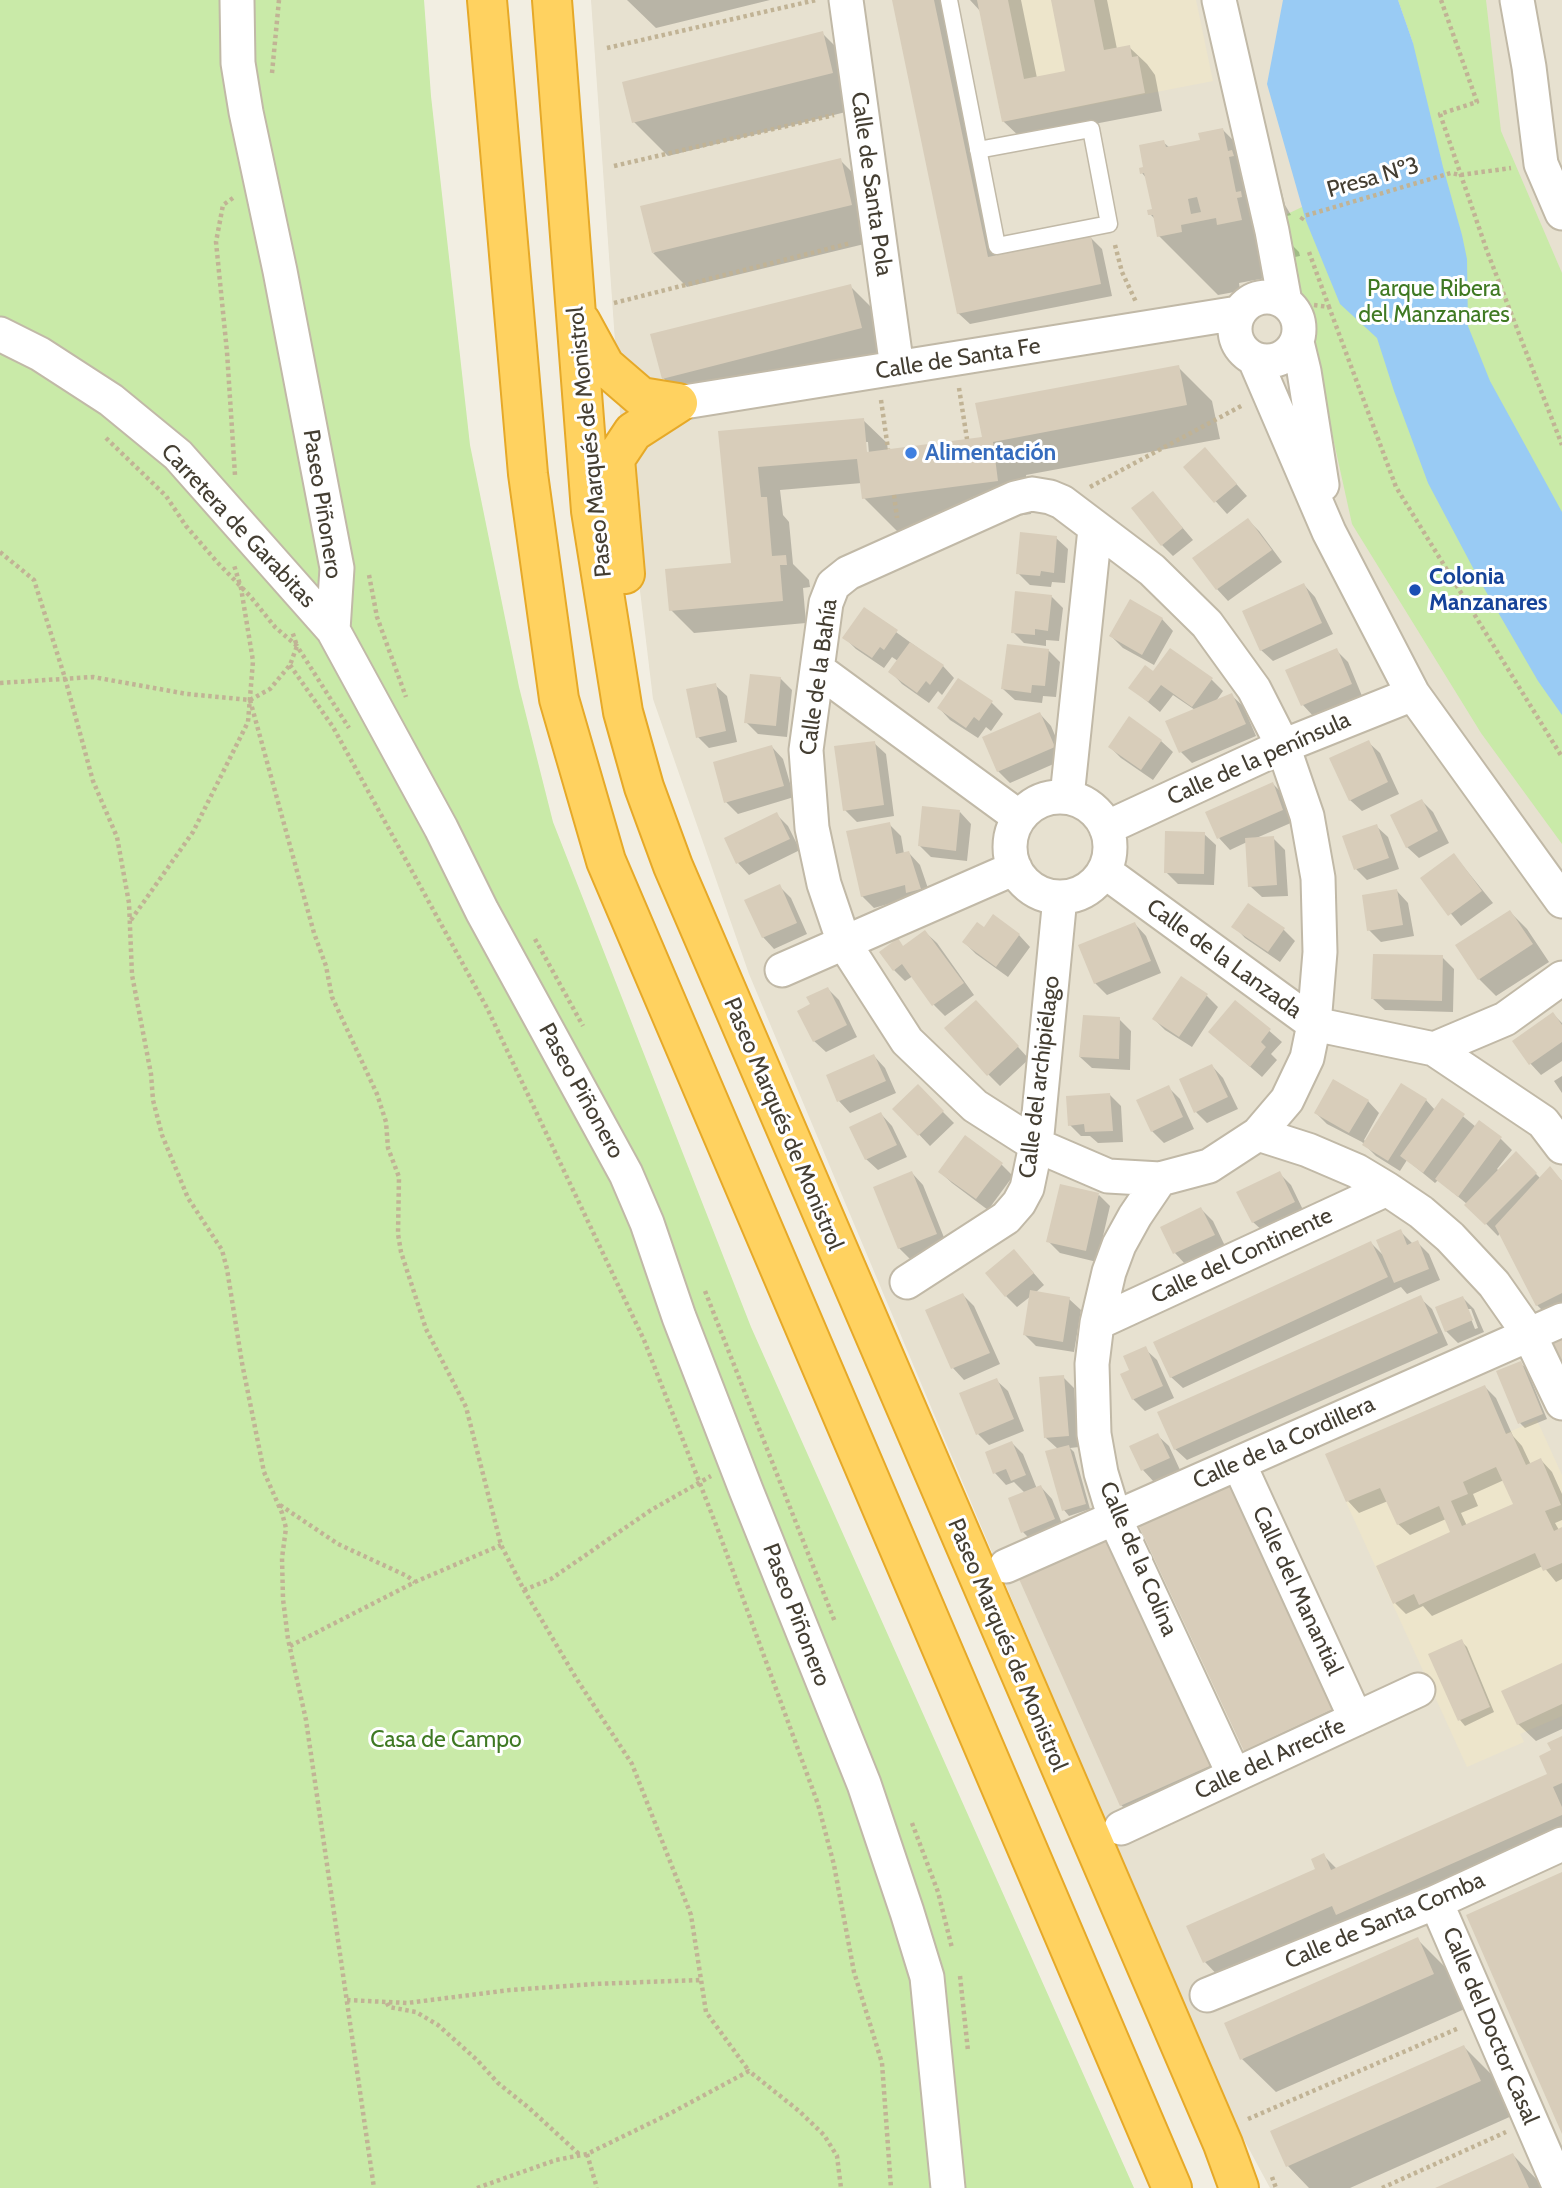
<!DOCTYPE html>
<html>
<head>
<meta charset="utf-8">
<style>
	body { margin:0 }
	canvas { display:block; background:#f2eee2 }
</style>
</head>
<body>
<canvas width="1562" height="2188"></canvas>
<script>
const ctx = document.querySelector('canvas').getContext('2d');
ctx.lineJoin = 'round';
function fill(path, color) { ctx.fillStyle = color; ctx.fill(path, 'evenodd'); }
const shape = rows => new Path2D(rows.map(r => 'M' + r).join(''));
function stroke(path, color, width, dash) { ctx.strokeStyle = color; ctx.lineWidth = width; ctx.lineCap = dash ? 'butt' : 'round'; ctx.setLineDash(dash || []); ctx.stroke(path); }
function drawText(font, color, halo, rows, align = 'center') {
  ctx.font = font + ' Cabin,sans-serif'; ctx.lineWidth = 6; ctx.setLineDash([]); ctx.textBaseline = 'middle'; ctx.strokeStyle = halo; ctx.fillStyle = color; for (const [text, x, y, turn = 0] of rows) {
    ctx.save(); ctx.translate(x, y); ctx.rotate((+turn || 0) * Math.PI / 180); ctx.textAlign = isNaN(turn) ? turn : align; if (halo) ctx.strokeText(text, 0, 0); ctx.fillText(text, 0, 0); ctx.restore();
  }
}
const residential = shape([
	[591,0,1562,0,1562,2188,1270,2188,1221,2097,749,974,653,699,622,441]
]);
const education = shape([
	[977,0,1196,0,1213,81,1002,122],
	[1537,1420,1562,1475,1562,1716,1520,1734,1524,1742,1467,1767,1346,1502]
]);
const green = shape([
	[0,0,424,0,431,96,470,445,519,687,553,822,751,1327,1134,2188,0,2188],
	[1398,0,1486,0,1501,131,1562,273,1562,844,1481,733,1352,524,1307,320,1281,217,1302,207,1413,43]
]);
const water = shape([
	[1283,0,1398,0,1413,43,1443,167,1462,235,1467,259,1468,326,1490,381,1562,512,1562,715,1538,681,1481,583,1428,483,1394,391,1377,338,1340,304,1306,221,1267,84]
]);
const shadow = shape([
	[627,0,770,0,656,28],
	[893,0,942,0,996,257,1091,238,1102,249,1112,296,970,324,958,313],
	[970,0,1021,0,1037,78,1068,72,1053,0,1107,0,1117,49,1129,47,1147,64,1155,75,1162,111,1021,138,1003,121,981,12],
	[822,33,856,67,866,107,668,156,634,122],
	[1223,130,1281,189,1285,205,1291,215,1287,216,1293,246,1299,252,1300,256,1295,257,1299,279,1278,283,1271,277,1239,283,1240,291,1218,295,1159,236,1156,220,1150,214,1154,210,1147,179,1142,173,1163,142,1170,148,1202,142],
	[840,160,874,194,885,239,687,287,653,253],
	[850,286,884,320,895,362,697,412,663,378],
	[1178,367,1212,401,1220,439,1026,475,1031,514,898,532,864,498,862,483,780,490,783,515,789,522,793,564,809,580,810,587,803,588,806,623,694,633,671,610,733,564,719,432,863,420,887,443,888,451,984,438],
	[865,442,868,442,869,454,866,454],
	[1216,461,1247,496,1227,514,1185,467],
	[1153,493,1193,540,1173,556,1162,545],
	[1248,520,1259,531,1282,562,1228,601,1217,589],
	[1056,538,1068,549,1065,583,1052,582,1051,587,1030,585,1018,573],
	[1304,585,1315,597,1333,634,1273,661,1261,650],
	[1051,596,1063,608,1059,641,1046,640,1046,646,1024,643,1013,632],
	[864,609,943,666,954,678,942,695,938,691,929,703,902,684,891,672,898,661,892,657,884,668,856,649,845,638],
	[1162,619,1173,631,1154,665,1123,648,1111,636],
	[1048,650,1060,662,1056,697,1043,696,1042,703,1015,700,1003,689],
	[1170,650,1212,680,1223,691,1216,701,1231,695,1243,706,1256,736,1192,763,1181,752,1195,710,1173,695,1160,712,1131,688,1154,673],
	[1336,650,1348,662,1362,696,1314,717,1303,705,1288,671],
	[780,678,792,690,787,737,758,734,746,722],
	[715,685,727,696,737,742,709,748,698,737],
	[991,702,1003,714,991,731,986,727,978,738,950,720,939,708],
	[1040,714,1051,726,1065,759,1010,783,998,771],
	[1161,741,1173,752,1153,780,1121,758,1110,747],
	[1368,742,1380,753,1399,794,1362,811,1350,800],
	[874,743,886,754,894,816,857,822,845,810],
	[772,747,783,759,794,797,738,814,726,802],
	[1273,784,1284,795,1293,822,1254,839,1273,838,1285,850,1288,896,1262,897,1250,886,1247,842,1230,850,1219,838],
	[1422,801,1433,812,1449,843,1419,858,1407,847],
	[960,812,971,824,967,861,931,857,920,846],
	[777,815,788,826,800,850,749,875,738,863,726,839],
	[889,824,901,836,904,854,909,853,920,865,932,900,913,897,874,908,862,896],
	[1376,826,1388,837,1399,869,1367,880,1356,869],
	[1204,834,1216,845,1214,885,1178,884,1166,872],
	[1454,855,1493,903,1461,926,1422,878],
	[779,886,791,898,807,934,774,949,763,937],
	[1397,891,1408,903,1414,936,1381,942,1369,930],
	[1510,912,1527,929,1549,962,1496,996,1479,979],
	[1135,924,1146,936,1161,973,1107,995,1095,983],
	[1234,926,1283,929,1295,941,1280,962,1245,938],
	[984,930,1019,935,1030,947,1008,977,976,954,964,942],
	[925,932,937,943,974,995,945,1016,934,1005,913,976,905,981,894,970,904,947],
	[1442,957,1454,969,1453,1012,1385,1010,1373,999],
	[1181,979,1207,996,1218,1007,1192,1047,1165,1030,1154,1019],
	[828,989,839,1000,857,1037,826,1052,814,1041,813,1005],
	[1236,1002,1282,1042,1271,1054,1277,1060,1262,1077,1210,1032],
	[987,1013,1029,1059,1000,1086,988,1074],
	[1553,1014,1562,1023,1562,1061,1541,1075,1530,1063],
	[1119,1019,1131,1031,1130,1070,1092,1068,1080,1057],
	[874,1056,885,1068,896,1093,850,1113,839,1101,828,1076],
	[1212,1066,1223,1078,1238,1109,1207,1123,1196,1112],
	[1562,1076,1562,1093,1554,1081],
	[918,1087,954,1123,930,1146,895,1109],
	[1168,1087,1180,1099,1194,1129,1164,1143,1152,1131],
	[1110,1095,1121,1106,1123,1142,1098,1143,1090,1136,1081,1136,1070,1125],
	[1426,1100,1435,1110,1443,1100,1476,1127,1500,1138,1512,1150,1497,1169,1499,1171,1516,1154,1541,1179,1550,1169,1562,1181,1562,1310,1549,1317,1537,1305,1500,1233,1498,1236,1467,1204,1438,1180,1435,1183,1407,1160,1400,1171,1376,1156,1362,1142,1327,1124,1316,1113,1368,1101,1379,1113,1364,1140,1366,1142],
	[881,1114,892,1126,907,1157,878,1170,866,1159],
	[1001,1164,1013,1176,988,1210,952,1183,940,1172],
	[912,1173,923,1185,947,1245,911,1260,899,1248],
	[1279,1173,1291,1185,1305,1214,1265,1233,1253,1222],
	[1099,1195,1110,1206,1097,1262,1060,1253,1048,1241],
	[1201,1209,1213,1221,1225,1246,1186,1265,1175,1253,1162,1228],
	[1400,1231,1412,1243,1417,1242,1429,1254,1440,1280,1407,1294,1401,1287,1183,1388,1171,1377,1371,1243,1385,1257],
	[1025,1263,1044,1285,1035,1293,1069,1299,1081,1310,1074,1352,1036,1346,1025,1335,1031,1296,1017,1307,1006,1296],
	[963,1295,974,1306,1000,1364,964,1380,953,1368,927,1310],
	[1420,1298,1432,1309,1448,1345,1187,1460,1175,1449],
	[1463,1298,1474,1309,1484,1332,1458,1343,1446,1331],
	[1467,1309,1471,1309,1478,1328,1475,1329],
	[1145,1349,1157,1360,1174,1398,1145,1411,1133,1399,1131,1371],
	[1520,1363,1526,1368,1547,1419,1525,1428,1520,1423],
	[1063,1377,1074,1388,1079,1447,1070,1448,1074,1452,1090,1509,1069,1516,1064,1510,1058,1449,1046,1438],
	[996,1380,1008,1391,1024,1431,989,1445,978,1434],
	[1485,1387,1496,1398,1513,1436,1522,1446,1531,1465,1541,1460,1552,1472,1562,1494,1562,1520,1555,1523,1559,1530,1562,1529,1562,1579,1556,1582,1543,1566,1432,1616,1423,1606,1406,1614,1395,1603,1453,1533,1446,1519,1410,1535,1398,1524,1388,1501,1359,1513,1348,1501,1328,1455],
	[1504,1480,1516,1505,1467,1526,1461,1513,1478,1506,1473,1494],
	[1157,1435,1169,1446,1180,1470,1154,1482,1143,1470,1132,1447],
	[1012,1443,1023,1454,1037,1489,1041,1487,1052,1499,1065,1531,1034,1543,1023,1532,1025,1493,1014,1482,1006,1485,995,1473,987,1453],
	[1229,1487,1240,1498,1343,1721,1256,1761,1245,1750],
	[1111,1541,1222,1777,1133,1816,1121,1805],
	[1462,1642,1467,1647,1494,1712,1465,1726,1460,1720,1430,1654],
	[1562,1665,1562,1729,1536,1741,1518,1724],
	[1562,1738,1562,1863,1371,1948,1353,1930,1228,1986,1205,1962,1315,1871,1323,1855,1337,1869,1549,1775],
	[1418,1940,1452,1974,1467,2008,1276,2092,1242,2059],
	[1464,2047,1498,2081,1514,2115,1350,2188,1309,2188,1288,2166,1272,2131],
	[1513,2155,1545,2188,1439,2188]
]);
const building = shape([
	[892,0,934,0,988,257,1091,236,1101,284,957,314],
	[977,0,1008,0,1024,79,1065,71,1051,0,1094,0,1104,50,1130,45,1132,57,1138,56,1145,93,1002,122],
	[823,31,833,73,632,123,622,82],
	[1223,128,1228,151,1232,150,1234,156,1229,157,1236,192,1241,191,1242,197,1237,198,1242,220,1217,225,1216,218,1181,225,1182,232,1157,237,1153,215,1148,215,1147,210,1152,209,1144,173,1140,174,1139,168,1143,167,1139,145,1164,140,1166,147,1200,140,1198,133],
	[1197,197,1201,212,1191,214,1188,199],
	[841,158,852,205,652,253,640,206],
	[851,284,862,328,662,379,650,334],
	[1179,365,1187,405,993,442,998,481,862,499,857,459,758,467,761,497,767,497,772,556,786,555,787,565,780,565,783,601,669,611,665,569,731,563,718,431,864,418,867,452,982,437,975,403],
	[1205,447,1237,484,1214,503,1183,467],
	[1153,491,1183,528,1161,546,1131,508],
	[1248,518,1272,550,1216,590,1192,558],
	[1020,532,1057,536,1054,573,1041,571,1040,576,1016,574],
	[1304,583,1322,623,1260,651,1242,611],
	[1015,591,1052,595,1048,631,1035,629,1035,635,1011,633],
	[1130,599,1163,618,1142,655,1109,636],
	[864,607,898,630,884,650,880,647,872,658,842,638],
	[910,642,944,665,930,685,926,681,917,693,888,672],
	[1007,644,1049,649,1045,686,1032,685,1031,693,1001,689],
	[1170,648,1213,678,1192,707,1161,685,1148,702,1128,688,1145,665,1153,671],
	[1337,648,1352,684,1301,706,1285,670],
	[750,674,781,677,776,726,744,723],
	[958,678,993,701,979,721,974,717,966,728,937,708],
	[716,683,726,731,696,738,686,689],
	[1232,693,1246,724,1179,753,1165,721],
	[1040,712,1055,747,997,772,982,737],
	[1129,716,1162,740,1141,770,1108,747],
	[1369,740,1388,782,1349,801,1329,758],
	[875,741,884,805,843,811,834,746],
	[772,745,784,786,724,803,713,762],
	[1273,782,1283,810,1217,839,1205,812],
	[1422,799,1438,831,1406,848,1390,815],
	[922,806,960,810,956,851,918,846],
	[777,812,790,839,736,864,724,838],
	[890,822,896,854,909,851,921,889,906,893,905,885,861,897,846,831],
	[1377,824,1389,858,1354,870,1342,836],
	[1165,831,1205,832,1204,874,1164,873],
	[1274,836,1277,885,1248,887,1245,838],
	[1454,853,1482,891,1448,916,1420,878],
	[780,884,797,923,762,938,744,900],
	[1397,889,1403,925,1367,931,1362,895],
	[1248,903,1285,928,1268,952,1231,927],
	[1510,910,1533,944,1478,980,1455,945],
	[993,914,1020,934,996,967,962,942,977,922,984,927],
	[1135,922,1151,961,1094,984,1078,945],
	[925,930,964,983,932,1006,902,964,893,971,879,952,898,938,903,946],
	[1373,954,1443,955,1442,1001,1371,999],
	[1181,976,1208,994,1179,1037,1152,1019],
	[828,987,847,1025,813,1042,797,1011,810,1004,806,997],
	[976,1000,1019,1046,987,1076,944,1028],
	[1235,1000,1271,1029,1261,1042,1266,1047,1250,1067,1208,1032],
	[1553,1012,1562,1025,1562,1042,1529,1065,1512,1041],
	[1083,1015,1120,1017,1119,1059,1079,1057],
	[874,1054,886,1081,837,1102,826,1075],
	[1212,1064,1228,1097,1194,1113,1179,1079],
	[1333,1079,1369,1100,1349,1133,1314,1113],
	[1401,1083,1427,1099,1388,1161,1362,1145],
	[918,1084,944,1111,918,1136,892,1109],
	[1169,1085,1183,1117,1151,1132,1136,1100],
	[1110,1093,1113,1131,1085,1132,1084,1124,1068,1126,1066,1096],
	[1442,1098,1465,1114,1423,1173,1400,1156],
	[881,1112,897,1145,865,1160,849,1127],
	[1479,1120,1502,1137,1458,1197,1435,1179],
	[965,1135,1003,1163,976,1199,938,1172],
	[1516,1151,1537,1173,1485,1225,1464,1205],
	[1550,1166,1562,1181,1562,1293,1536,1306,1495,1226],
	[912,1171,937,1234,898,1249,873,1187],
	[1280,1171,1295,1202,1252,1223,1236,1192],
	[1060,1184,1099,1193,1086,1251,1046,1242],
	[1201,1207,1215,1235,1173,1254,1160,1227],
	[1401,1229,1407,1245,1418,1240,1429,1269,1394,1283,1376,1240],
	[1371,1241,1388,1277,1170,1378,1153,1342],
	[1014,1249,1034,1273,1005,1297,985,1273],
	[1030,1290,1070,1297,1063,1342,1023,1335],
	[963,1293,990,1353,951,1369,925,1310],
	[1421,1295,1438,1333,1174,1450,1157,1412],
	[1463,1296,1473,1320,1445,1332,1435,1307],
	[1562,1334,1562,1374,1546,1341],
	[1146,1346,1163,1386,1132,1400,1120,1374,1129,1370,1123,1356],
	[1521,1361,1543,1414,1518,1424,1496,1371],
	[1064,1375,1069,1436,1044,1438,1039,1377],
	[997,1378,1014,1419,976,1435,959,1393],
	[1485,1385,1506,1434,1511,1432,1526,1465,1541,1458,1561,1505,1545,1511,1554,1531,1562,1527,1562,1563,1543,1571,1535,1553,1419,1605,1414,1594,1393,1604,1376,1566,1450,1532,1439,1506,1397,1525,1380,1488,1346,1502,1325,1454],
	[1496,1467,1513,1504,1462,1526,1451,1501,1468,1494,1463,1482],
	[1158,1433,1170,1458,1141,1471,1129,1446],
	[1012,1441,1026,1475,1011,1481,1006,1469,993,1474,985,1452],
	[1069,1445,1086,1504,1062,1511,1045,1451],
	[1041,1485,1055,1519,1021,1533,1008,1498],
	[1229,1485,1333,1709,1244,1751,1139,1526],
	[1111,1539,1212,1765,1120,1806,1019,1579],
	[1462,1639,1490,1707,1458,1721,1428,1654],
	[1562,1663,1562,1704,1517,1725,1501,1691],
	[1562,1736,1562,1783,1553,1787,1562,1807,1562,1815,1336,1915,1332,1906,1203,1963,1186,1926,1315,1869,1311,1859,1324,1853,1331,1870,1547,1774,1539,1756,1551,1750,1547,1743],
	[1562,1872,1562,2134,1466,1915],
	[1418,1937,1434,1974,1240,2060,1224,2023],
	[1464,2045,1481,2081,1286,2167,1270,2131],
	[1513,2153,1529,2188,1435,2188]
]);
const path = shape([
	[1441,0,1477,102,1440,114,1487,251,1562,445],
	[607,48,816,0],
	[272,73,279,0],
	[614,166,834,115],
	[233,198,223,205,216,242,227,352,235,475],
	[1301,220,1304,216,1451,173,1460,175,1511,168],
	[1115,245,1122,272,1136,302],
	[1309,252,1329,307],
	[614,303,851,243],
	[1314,305,1329,307,1396,487,1562,757],
	[959,388,967,439],
	[881,400,888,449],
	[106,438,166,496,186,526,217,562,250,596,275,627,297,646,349,728],
	[1090,487,1243,405],
	[894,495,897,518],
	[0,552,34,580,65,678,93,781,117,837,129,903,132,975,151,1074,153,1100,162,1135,188,1198,222,1250,227,1269,242,1363,264,1472,282,1513,286,1528,282,1558,283,1599,288,1639,306,1720,374,2188],
	[369,575,377,617,406,697],
	[290,665,333,727,487,1008,644,1340,718,1530,818,1804,834,1865,854,1972,882,2063,891,2188],
	[0,683,93,677,187,694,250,700,270,689,290,665,297,646,292,631],
	[250,700,314,933,326,966,332,997,377,1094,386,1122,388,1148,399,1177,398,1234,401,1252,426,1329,466,1407,501,1545,524,1590,576,1678,632,1764,691,1915,706,2012,749,2071],
	[131,920,193,832,248,722,253,661,241,588,234,565],
	[535,939,583,1026],
	[705,1291,835,1622],
	[280,1505,338,1544,407,1576,415,1582],
	[524,1590,551,1579,651,1510,711,1476],
	[290,1646,415,1582,501,1545],
	[912,1823,938,1892,952,1948],
	[960,1976,968,2051],
	[347,2000,407,2003,510,1990,593,1984,700,1980],
	[387,2003,389,2007,416,2012,438,2025,477,2060,498,2083,529,2108,579,2154],
	[1248,2119,1459,2028],
	[587,2154,597,2188],
	[1272,2177,1276,2188],
	[477,2188,556,2160,587,2154,671,2113,749,2071,799,2111,824,2135,837,2156,841,2188],
	[1382,2188,1506,2132]
]);
const lane = shape([
	[949,0,997,246,1109,224,1091,129,978,150]
]);
const street = shape([
	[237,0,238,63,246,112,280,271,337,568,333,630,441,828,482,911,626,1174,647,1223,679,1317,746,1490,864,1784,907,1912,927,1977,948,2188],
	[846,0,897,368],
	[1219,0,1272,231,1285,302],
	[1517,0,1529,67,1541,164,1562,213],
	'1235 329a32 32 0 1 1 64 0a32 32 0 1 1-64 0Z',
	[0,334,40,354,111,400,178,455,333,630],
	[1297,342,1304,371,1322,485],
	[1255,360,1329,532,1413,694,1562,901],
	[678,403,1238,313],
	[1032,494,1050,497,1062,502,1152,570,1207,624,1254,689,1283,746,1307,816,1318,878,1320,952,1314,1024,1307,1058,1287,1100,1258,1134,1209,1166,1160,1179,1108,1176,1036,1145,975,1106,907,1041,844,943,824,884,812,828,806,750,826,603,833,585,848,573,1015,498,1032,494],
	[817,669,1019,817],
	[1067,797,1095,529],
	'1010 847a50 50 0 1 1 100 0a50 50 0 1 1-100 0Z',
	[1106,828,1283,746,1413,694],
	[1104,871,1314,1024,1434,1049,1543,1122,1562,1147],
	[782,970,1015,868],
	[1434,1049,1505,1019,1562,978],
	[1258,1134,1308,1150,1357,1171,1387,1189,1421,1212,1450,1237,1494,1284,1529,1334,1562,1403],
	[1160,1179,1135,1216,1119,1245,1109,1272,1097,1323,1092,1364,1094,1434,1101,1473,1115,1519,1234,1775],
	[907,1282,1006,1218,1019,1203,1027,1188,1036,1145,1060,897],
	[1097,1323,1387,1189],
	[1239,1464,1356,1719],
	[1006,1566,1562,1320],
	[1121,1828,1418,1690],
	[1436,1902,1560,2188],
	[1207,1995,1436,1902,1562,1844]
]);
const highway = shape([
	[487,0,528,474,559,699,606,861,1172,2188],
	[552,0,591,511,623,712,644,787,673,866,1223,2144,1239,2188],
	[581,322,605,366,641,397,678,403],
	[625,574,615,459,633,432,678,403]
]);
const markers = [
	[911,453,7,"#3f7fe0"],
	[1415,590,7,"#1a4fb4"]
];
const streetNames = [
	["Presa Nº3",1373,178,-16],
	["Calle de Santa Pola",871,184,82],
	["Calle de Santa Fe",958,359,-9],
	["Paseo Marqués de Monistrol",590,442,-96],
	["Paseo Piñonero",322,504,81],
	["Carretera de Garabitas",238,526,47],
	["Calle de la Bahía",819,677,-82],
	["Calle de la península",1259,759,-24],
	["Calle de la Lanzada",1224,959,36],
	["Calle del archipiélago",1040,1077,-83],
	["Paseo Piñonero",581,1091,61],
	["Paseo Marqués de Monistrol",783,1124,67],
	["Calle del Continente",1242,1256,-25],
	["Calle de la Cordillera",1284,1443,-24],
	["Calle de la Colina",1138,1559,67],
	["Calle del Manantial",1297,1591,65],
	["Paseo Piñonero",796,1615,69],
	["Paseo Marqués de Monistrol",1007,1645,67],
	["Calle del Arrecife",1270,1759,-25],
	["Calle de Santa Comba",1385,1921,-23],
	["Calle del Doctor Casal",1490,2026,67]
];
const parkNames = [
	["Parque Ribera",1434,289],
	["del Manzanares",1434,315],
	["Casa de Campo",446,1740]
];
const shopNames = [
	["Alimentación",925,453]
];
const transitNames = [
	["Colonia",1429,577],
	["Manzanares",1429,603]
];
fill(residential, '#e7e1d0');
fill(education, '#ede5cb');
fill(green, '#c9eaa8');
fill(water, '#99cbf4');
fill(shadow, '#0003');
fill(building, '#d8cdba');
stroke(lane, '#c1b9a7', 19);
stroke(street, '#c1b9a7', 37);
stroke(highway, '#e6a928', 42);
stroke(path, '#c1b395', 4.5, [3.5, 3.5]);
stroke(lane, '#fff', 16);
stroke(street, '#fff', 33);
stroke(highway, '#ffd260', 38);
for (const [x, y, r, color] of markers) { const dot = new Path2D(); dot.arc(x, y, r, 0, 2 * Math.PI); ctx.fillStyle = color; ctx.fill(dot); stroke(dot, '#fff', 2.5); }
drawText('23px', '#443e32', '#fff', streetNames);
drawText('23px', '#3f7923', '#fff', parkNames);
drawText('bold 23px', '#366cbe', '#fff', shopNames, 'left');
drawText('bold 23px', '#164399', '#fff', transitNames, 'left');
</script>
</body>
</html>
